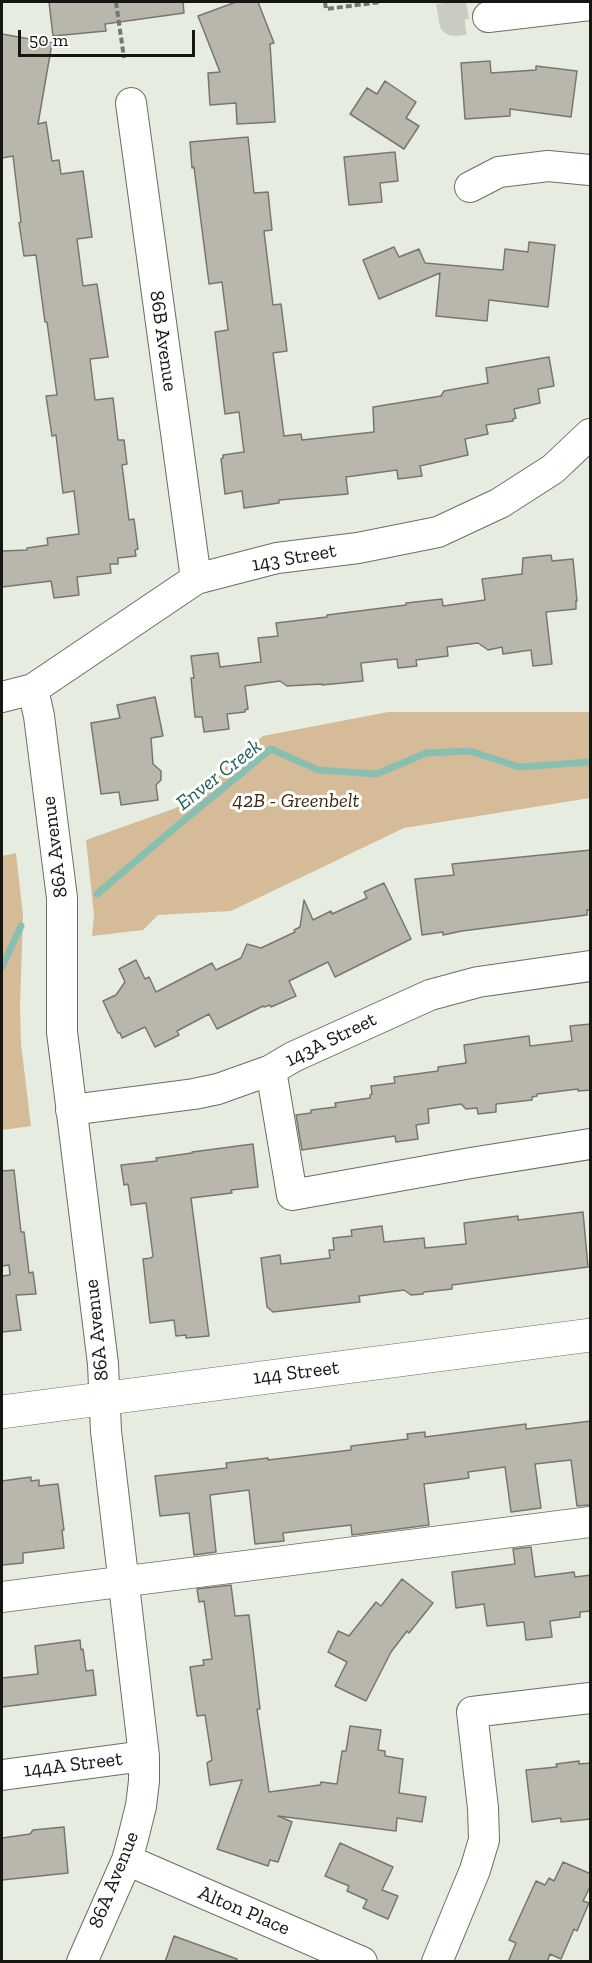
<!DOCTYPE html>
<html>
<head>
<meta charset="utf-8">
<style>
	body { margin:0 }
	#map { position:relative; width:592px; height:1963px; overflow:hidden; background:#e7ece1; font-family:"Zilla Slab",serif }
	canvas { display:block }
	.frame { position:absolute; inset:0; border:3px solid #161713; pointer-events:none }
	.scale { position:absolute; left:18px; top:30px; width:177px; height:27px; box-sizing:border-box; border:3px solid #161713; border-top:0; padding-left:8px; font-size:18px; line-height:21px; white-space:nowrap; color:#161713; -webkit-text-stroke:4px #fff; paint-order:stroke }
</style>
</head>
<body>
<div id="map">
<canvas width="592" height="1963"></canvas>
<div class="frame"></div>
<div class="scale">50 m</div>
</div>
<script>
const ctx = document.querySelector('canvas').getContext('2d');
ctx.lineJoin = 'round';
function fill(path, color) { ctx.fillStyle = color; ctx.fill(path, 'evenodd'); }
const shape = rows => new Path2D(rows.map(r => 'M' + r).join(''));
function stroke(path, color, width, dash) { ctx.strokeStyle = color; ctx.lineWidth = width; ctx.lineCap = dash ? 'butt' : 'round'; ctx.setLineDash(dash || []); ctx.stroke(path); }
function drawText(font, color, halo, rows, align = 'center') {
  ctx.font = font + ' "Zilla Slab",serif'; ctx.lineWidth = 6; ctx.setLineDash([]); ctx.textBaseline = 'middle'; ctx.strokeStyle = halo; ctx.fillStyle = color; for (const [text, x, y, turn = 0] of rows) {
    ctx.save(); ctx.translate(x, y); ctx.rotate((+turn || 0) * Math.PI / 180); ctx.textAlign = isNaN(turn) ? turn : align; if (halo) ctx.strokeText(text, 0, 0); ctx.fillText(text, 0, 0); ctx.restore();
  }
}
const green = shape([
	[388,712,590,712,590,798,404,828,231,911,158,915,143,930,92,936,94,915,86,840,176,808,263,736],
	[16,853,23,916,20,1005,21,1044,31,1126,2,1130,2,856]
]);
const stream = shape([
	[97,894,177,826,271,749,318,770,377,774,426,753,470,751,519,767,590,762],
	[2,967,21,926]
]);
const building = shape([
	[49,2,183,2,184,13,105,24,106,31,53,36,49,2],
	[236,2,258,2,274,43,270,44,275,122,237,124,236,103,210,105,208,73,220,72,198,16,236,2],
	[2,34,52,43,38,124,46,122,52,161,59,160,61,174,83,171,92,237,77,239,83,286,97,284,108,357,90,359,95,400,113,398,118,440,124,440,127,464,122,465,129,520,134,519,138,549,135,550,136,556,118,558,118,564,110,564,111,573,77,577,79,595,54,598,51,581,2,587,2,551,27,550,27,548,48,545,47,538,79,534,74,491,63,493,56,435,52,436,46,396,57,395,47,322,45,322,36,255,24,256,19,223,21,222,13,156,2,158,2,34],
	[490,61,491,73,536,70,536,66,577,71,571,117,510,109,510,116,465,119,461,63,490,61],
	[385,81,416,102,406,118,419,126,404,149,350,114,367,88,377,94,385,81],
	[248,137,254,193,268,192,272,230,264,231,273,305,281,304,287,351,273,353,284,436,301,434,302,440,374,432,373,407,441,396,444,391,488,383,486,368,549,357,554,386,538,389,540,403,514,409,516,418,513,419,513,421,486,425,488,434,465,439,468,455,420,466,422,476,398,479,397,470,346,477,348,494,279,500,279,503,244,508,242,491,225,494,221,459,223,458,223,455,244,452,239,412,225,414,215,332,228,330,222,282,209,284,194,167,192,168,190,142,248,137],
	[395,152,398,181,380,183,382,202,349,205,344,157,395,152],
	[529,242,555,245,548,307,489,300,487,321,436,316,440,273,379,299,363,260,394,247,399,257,419,249,425,263,503,270,505,249,528,252,529,242],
	[551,555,552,561,573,559,577,601,576,601,576,609,546,612,552,664,533,666,531,650,503,654,502,647,488,650,478,643,447,647,448,656,416,660,417,666,398,668,397,659,361,663,363,681,322,685,322,684,287,686,280,681,245,686,248,709,245,710,245,712,227,714,229,729,204,732,202,717,195,717,191,678,194,678,191,656,218,653,220,667,261,662,258,638,278,636,276,623,327,617,327,615,406,605,406,603,442,599,443,606,485,600,482,579,522,574,523,558,551,555],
	[155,697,163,736,151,738,153,764,161,771,161,780,156,785,158,800,121,805,119,792,101,794,91,723,120,718,117,705,155,697],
	[591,850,591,910,587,910,587,915,462,931,443,935,443,932,422,935,415,879,454,875,452,864,591,850],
	[384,883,411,939,335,977,328,962,289,981,296,996,271,1007,270,1005,264,1007,263,1006,217,1029,209,1014,177,1031,179,1035,155,1047,145,1027,122,1038,120,1033,118,1033,103,1001,116,995,125,982,119,969,136,960,145,979,149,977,156,992,212,963,216,970,241,958,247,944,261,948,295,932,294,930,300,927,304,900,313,920,331,911,332,914,367,898,364,892,384,883],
	[591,1024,591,1090,578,1091,578,1089,537,1094,537,1096,532,1097,532,1100,496,1104,496,1112,478,1114,477,1108,466,1109,461,1104,428,1109,429,1123,416,1125,418,1139,396,1142,395,1136,302,1150,296,1115,311,1113,311,1110,336,1107,335,1103,370,1098,370,1095,372,1094,371,1086,395,1083,394,1077,438,1071,438,1067,466,1063,464,1045,529,1036,530,1046,572,1041,570,1026,591,1024],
	[253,1144,258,1187,231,1190,232,1193,191,1198,209,1336,186,1338,186,1335,176,1336,174,1320,150,1323,143,1259,151,1258,153,1256,146,1203,131,1205,128,1184,124,1185,121,1165,157,1161,156,1158,192,1153,192,1152,253,1144],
	[14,1170,21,1232,24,1232,29,1273,33,1272,36,1294,16,1295,21,1330,2,1332,2,1276,10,1275,9,1265,2,1266,2,1171,14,1170],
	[583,1212,588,1267,452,1285,452,1289,424,1292,423,1294,411,1295,404,1290,359,1296,360,1302,273,1312,267,1307,261,1258,280,1255,281,1264,330,1258,329,1250,334,1250,333,1238,352,1236,351,1230,382,1226,384,1242,424,1238,425,1248,466,1244,464,1223,518,1216,518,1220,583,1212],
	[591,1421,591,1505,577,1506,571,1460,535,1464,541,1508,511,1512,505,1467,468,1472,469,1478,424,1484,429,1525,352,1535,351,1525,283,1533,284,1541,255,1544,249,1490,210,1495,216,1552,194,1555,189,1513,160,1516,155,1476,227,1468,226,1463,268,1458,268,1460,351,1450,351,1446,408,1439,407,1434,425,1432,425,1437,526,1424,526,1429,591,1421],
	[31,1477,31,1481,39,1480,39,1486,58,1484,64,1530,62,1530,64,1548,23,1553,23,1563,2,1565,2,1481,31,1477],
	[531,1547,535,1577,574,1572,575,1577,591,1575,591,1611,580,1612,580,1617,550,1621,552,1637,526,1640,524,1622,487,1626,484,1604,456,1608,452,1572,515,1564,513,1549,531,1547],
	[402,1579,433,1603,409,1633,407,1631,391,1652,366,1701,335,1686,347,1662,328,1652,338,1631,349,1636,376,1602,381,1606,402,1579],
	[231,1585,235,1616,249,1615,260,1709,257,1709,269,1792,320,1785,321,1782,337,1784,342,1751,346,1751,350,1726,381,1730,378,1750,385,1751,385,1756,403,1759,399,1793,426,1797,422,1822,397,1818,396,1831,278,1816,292,1822,278,1862,270,1860,268,1866,217,1849,242,1780,210,1785,207,1763,212,1760,205,1715,197,1716,190,1667,204,1665,203,1660,212,1659,204,1601,199,1602,197,1589,231,1585],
	[80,1640,81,1650,83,1649,86,1671,93,1670,96,1695,2,1707,2,1678,38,1674,35,1646,80,1640],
	[579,1761,579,1764,591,1763,591,1819,561,1822,561,1818,532,1822,526,1770,557,1767,556,1764,579,1761],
	[64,1827,68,1873,2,1880,2,1838,30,1834,33,1830,64,1827],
	[340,1843,393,1867,382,1890,398,1896,388,1919,363,1908,367,1900,347,1891,349,1886,325,1876,340,1843],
	[563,1862,591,1874,591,1885,583,1901,589,1903,577,1931,574,1929,561,1959,550,1954,547,1962,508,1962,516,1943,509,1940,536,1881,545,1885,549,1878,554,1881,563,1862],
	[174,1936,237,1959,236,1962,165,1962,174,1936]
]);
const minorTunnel = shape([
	[451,2,454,21,488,17]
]);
const path = shape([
	[116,2,124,58],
	[325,2,326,9,381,2]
]);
const minor = shape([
	[488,17,590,5],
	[131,103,196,579],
	[470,187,499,172,548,166,590,170],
	[33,689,39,716,62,898,62,1032,103,1364,106,1431,144,1756,144,1781,141,1806,133,1838,127,1860,82,1962],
	[2,697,33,689,196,579,277,558,358,548,438,532,500,503,553,469,590,434],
	[271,1070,292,1195,471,1163,590,1144],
	[71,1110,194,1094,218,1089,271,1070,293,1057,430,995,478,982,590,966],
	[2,1597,590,1522],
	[2,1775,144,1756],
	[127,1860,362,1962],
	[437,1962,475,1870,484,1840,483,1808,472,1712,590,1698]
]);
const major = shape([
	[2,1412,590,1335]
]);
const streetNames = [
	["86B Avenue",163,341,82],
	["143 Street",294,558,-10],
	["86A Avenue",55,847,-97],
	["143A Street",331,1040,-26],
	["86A Avenue",97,1330,-96],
	["144 Street",296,1373,-7],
	["144A Street",73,1765,-7],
	["86A Avenue",114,1880,-68],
	["Alton Place",244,1911,23]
];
const parkNames = [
	["42B - Greenbelt",296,801]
];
const waterNames = [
	["Enver Creek",219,775,-38]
];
fill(green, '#d6bb98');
stroke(stream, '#89bfb1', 7);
fill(building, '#b9b7ac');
stroke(building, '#79776d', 1.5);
stroke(minorTunnel, '#c8ccc2', 30, [30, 15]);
stroke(minor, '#6a6e64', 32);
stroke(major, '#6a6e64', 34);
stroke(path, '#757871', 4, [6, 3]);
stroke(minor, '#fff', 30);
stroke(major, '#fff', 33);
drawText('20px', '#161713', '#fff', streetNames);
drawText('italic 20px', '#3e290a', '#fff', parkNames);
drawText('italic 21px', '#1c6153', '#fff', waterNames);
</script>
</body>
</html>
